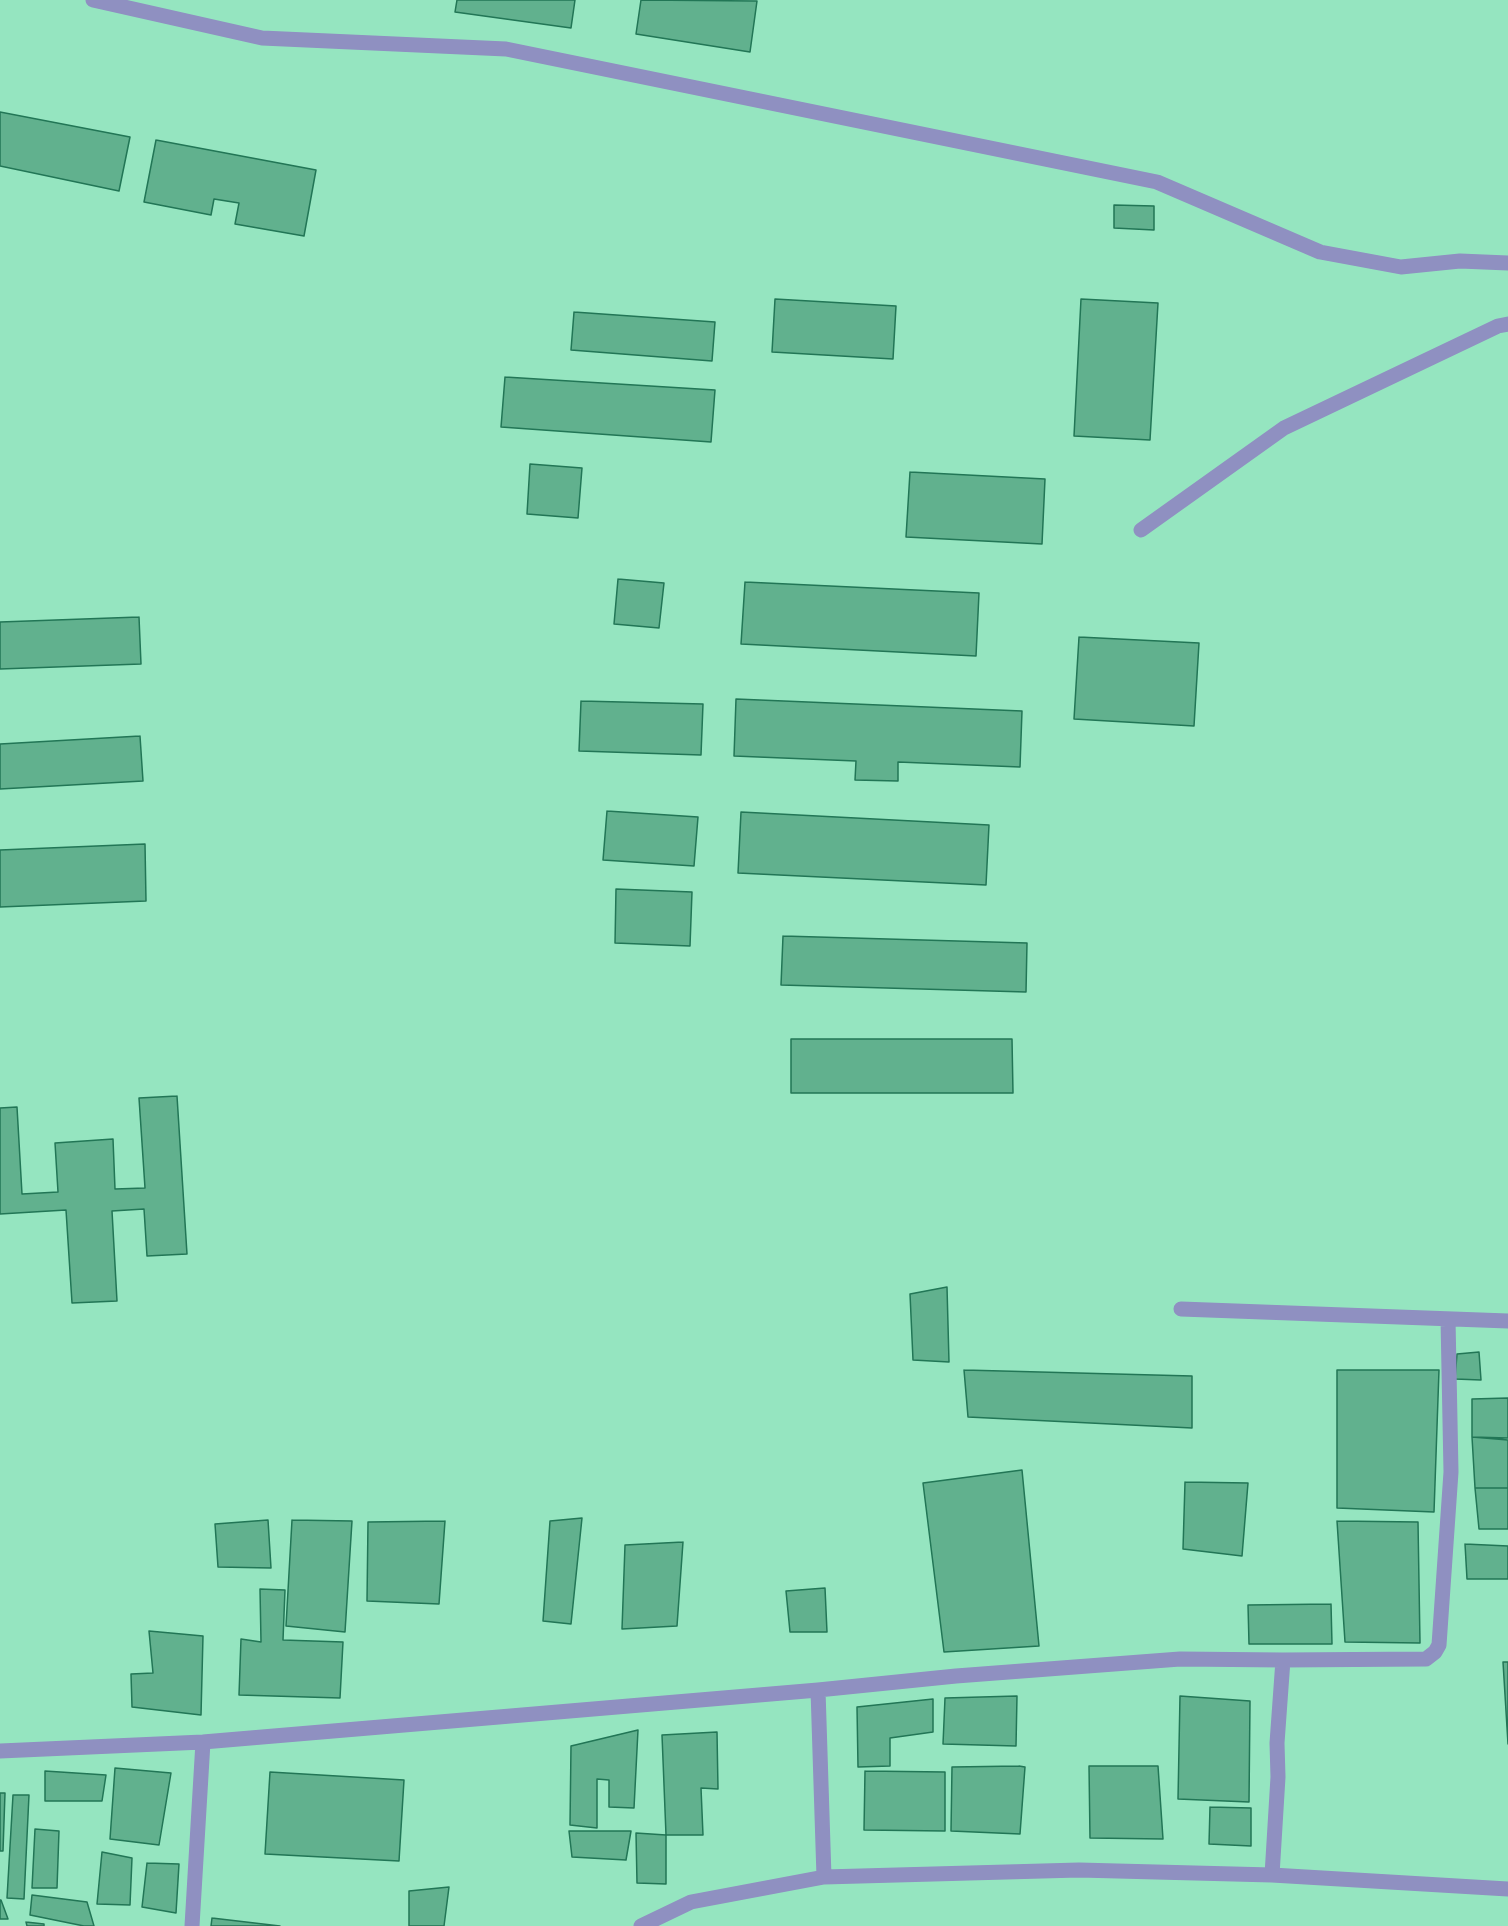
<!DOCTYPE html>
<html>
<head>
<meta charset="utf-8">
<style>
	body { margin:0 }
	canvas { display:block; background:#95e5c0 }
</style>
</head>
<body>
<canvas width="1508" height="1926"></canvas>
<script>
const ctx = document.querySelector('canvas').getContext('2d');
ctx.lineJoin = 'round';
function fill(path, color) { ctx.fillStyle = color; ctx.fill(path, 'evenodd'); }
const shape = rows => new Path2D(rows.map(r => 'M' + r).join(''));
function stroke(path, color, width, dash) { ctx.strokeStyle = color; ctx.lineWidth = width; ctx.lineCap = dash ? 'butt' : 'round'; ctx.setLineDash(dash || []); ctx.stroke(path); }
const building = shape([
	[457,0,575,0,571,28,455,12,457,0],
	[641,0,757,1,750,52,636,34,641,0],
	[0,112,130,137,119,191,0,166,0,112],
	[156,140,316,170,304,236,235,224,239,203,214,199,211,215,144,202,156,140],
	[1114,205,1154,206,1154,230,1114,228,1114,205],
	[775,299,896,306,893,359,772,352,775,299],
	[1081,299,1158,303,1150,440,1074,436,1081,299],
	[574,312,715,322,712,361,571,350,574,312],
	[505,377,715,390,711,442,501,427,505,377],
	[530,464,582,468,578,518,527,514,530,464],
	[910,472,1045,479,1042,544,906,537,910,472],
	[618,579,664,583,659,628,614,624,618,579],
	[745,582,979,593,976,656,741,644,745,582],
	[139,617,141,664,0,669,0,622,139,617],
	[1079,637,1199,643,1194,726,1074,719,1079,637],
	[736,699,1022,711,1020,767,898,762,898,781,855,780,856,761,734,756,736,699],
	[581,701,703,704,701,755,579,751,581,701],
	[140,736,143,781,0,789,0,744,140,736],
	[607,811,698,817,694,866,603,860,607,811],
	[741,812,989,825,986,885,738,873,741,812],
	[145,844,146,901,0,907,0,850,145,844],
	[616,889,692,892,690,946,615,943,616,889],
	[783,936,1027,943,1026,992,781,985,783,936],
	[791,1039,1012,1039,1013,1093,791,1093,791,1039],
	[177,1096,187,1254,147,1256,144,1209,112,1211,117,1301,72,1303,66,1210,0,1214,0,1108,17,1107,22,1194,58,1192,55,1143,113,1139,115,1189,145,1188,139,1098,177,1096],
	[947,1287,949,1362,913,1360,910,1294,947,1287],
	[1479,1352,1481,1380,1455,1379,1457,1354,1479,1352],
	[964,1370,1192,1376,1192,1428,968,1417,964,1370],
	[1337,1370,1439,1370,1434,1512,1337,1508,1337,1370],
	[1508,1398,1508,1438,1472,1437,1472,1399,1508,1398],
	[1472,1437,1508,1440,1508,1488,1475,1488,1472,1437],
	[1022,1470,1039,1646,944,1652,923,1483,1022,1470],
	[1185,1482,1248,1483,1242,1556,1183,1549,1185,1482],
	[1475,1488,1508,1488,1508,1529,1479,1529,1475,1488],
	[582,1518,571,1624,543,1621,550,1521,582,1518],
	[268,1520,271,1568,218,1567,215,1524,268,1520],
	[292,1520,352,1521,345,1632,286,1626,292,1520],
	[445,1521,439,1604,367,1601,368,1522,445,1521],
	[1337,1521,1418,1522,1420,1643,1345,1642,1337,1521],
	[683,1542,677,1626,622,1629,625,1545,683,1542],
	[1465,1544,1508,1546,1508,1579,1467,1579,1465,1544],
	[825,1588,827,1632,790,1632,786,1591,825,1588],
	[260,1589,285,1590,283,1640,343,1642,340,1698,239,1695,241,1639,261,1642,260,1589],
	[1331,1604,1332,1644,1249,1644,1248,1605,1331,1604],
	[149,1631,203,1636,201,1715,132,1707,131,1674,153,1673,149,1631],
	[1503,1662,1508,1662,1508,1744,1503,1662],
	[1017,1696,1016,1746,943,1744,945,1698,1017,1696],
	[1180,1696,1250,1701,1249,1802,1178,1799,1180,1696],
	[933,1699,933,1732,890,1738,890,1766,858,1767,857,1707,933,1699],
	[638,1730,634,1808,609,1807,609,1780,597,1779,597,1828,570,1825,571,1746,638,1730],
	[717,1732,718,1789,701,1788,703,1835,666,1835,662,1735,717,1732],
	[1019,1766,1025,1767,1020,1834,951,1831,952,1767,1019,1766],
	[1089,1766,1158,1766,1163,1839,1090,1838,1089,1766],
	[115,1768,171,1773,159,1845,110,1839,115,1768],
	[45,1771,106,1775,102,1801,45,1801,45,1771],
	[865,1771,945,1772,945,1831,864,1830,865,1771],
	[270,1772,404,1780,399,1861,265,1854,270,1772],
	[0,1793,5,1793,3,1851,0,1851,0,1793],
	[13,1795,29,1795,24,1899,7,1898,13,1795],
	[1210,1807,1251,1808,1251,1846,1209,1844,1210,1807],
	[35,1829,59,1831,57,1888,32,1888,35,1829],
	[569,1831,631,1831,626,1860,572,1857,569,1831],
	[636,1833,666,1835,666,1884,637,1883,636,1833],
	[102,1852,132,1858,130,1905,97,1904,102,1852],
	[147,1863,179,1864,176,1913,142,1907,147,1863],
	[449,1887,444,1926,409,1926,409,1891,449,1887],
	[32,1895,87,1902,94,1926,84,1926,30,1915,32,1895],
	[0,1900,1,1900,8,1919,0,1919,0,1900],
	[212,1918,280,1926,211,1926,212,1918],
	[26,1922,44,1924,44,1926,27,1926,26,1922]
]);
const street = shape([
	[93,0,262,38,506,49,1157,182,1320,252,1401,267,1460,261,1508,263],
	[1141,530,1284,428,1498,326,1508,324],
	[1181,1309,1508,1321],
	[1283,1660,1426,1659,1435,1652,1439,1645,1451,1472,1448,1319],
	[818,1690,824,1877],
	[0,1751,203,1742,818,1690,956,1676,1180,1659,1283,1660,1277,1743,1278,1777,1272,1875],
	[192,1926,203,1742],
	[641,1926,691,1902,824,1877,1079,1870,1272,1875,1508,1889]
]);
fill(building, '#61b18e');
stroke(building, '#227656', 1.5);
stroke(street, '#8f90c1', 15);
</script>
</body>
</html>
